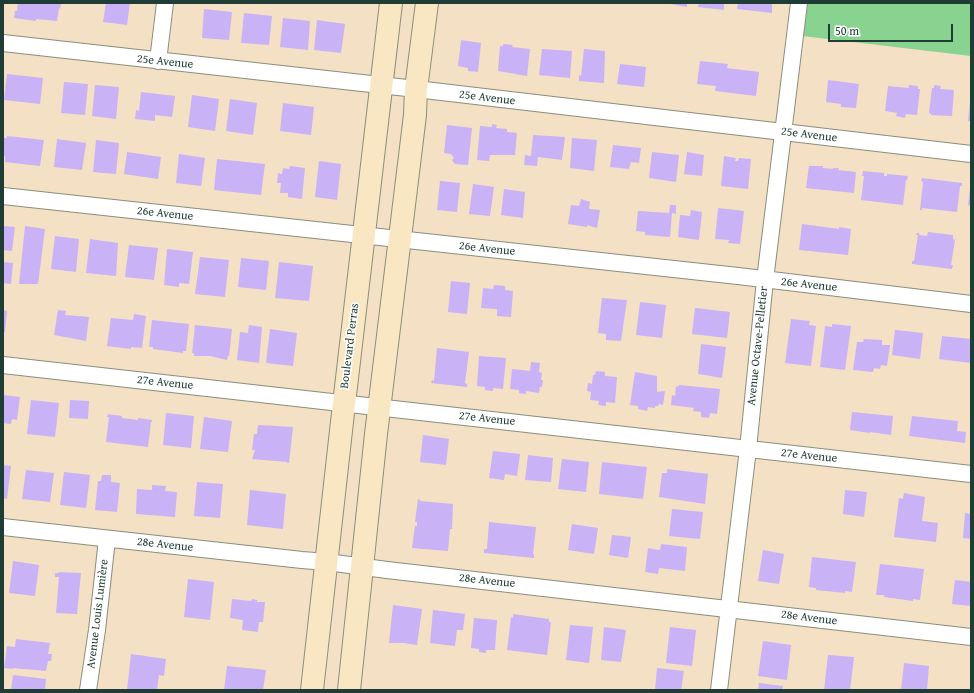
<!DOCTYPE html>
<html>
<head>
<meta charset="utf-8">
<style>
	body { margin:0 }
	#map { position:relative; width:974px; height:693px; overflow:hidden; background:#f4e0c4; font-family:"Gentium Book Plus",serif }
	canvas { display:block }
	.frame { position:absolute; inset:0; border:4px solid #1f3d34; pointer-events:none }
	.scale { position:absolute; left:828px; top:24px; width:125px; height:18px; box-sizing:border-box; border:2px solid #1f3d34; border-top:0; padding-left:5px; font-size:12px; line-height:14px; white-space:nowrap; color:#1f3d34; -webkit-text-stroke:3px #fff; paint-order:stroke }
</style>
</head>
<body>
<div id="map">
<canvas width="974" height="693"></canvas>
<div class="frame"></div>
<div class="scale">50 m</div>
</div>
<script>
const ctx = document.querySelector('canvas').getContext('2d');
ctx.lineJoin = 'round';
function fill(path, color) { ctx.fillStyle = color; ctx.fill(path, 'evenodd'); }
const shape = rows => new Path2D(rows.map(r => 'M' + r).join(''));
function stroke(path, color, width, dash) { ctx.strokeStyle = color; ctx.lineWidth = width; ctx.lineCap = dash ? 'butt' : 'round'; ctx.setLineDash(dash || []); ctx.stroke(path); }
function drawText(font, color, halo, rows, align = 'center') {
  ctx.font = font + ' "Gentium Book Plus",serif'; ctx.lineWidth = 3; ctx.setLineDash([]); ctx.textBaseline = 'middle'; ctx.strokeStyle = halo; ctx.fillStyle = color; for (const [text, x, y, turn = 0] of rows) {
    ctx.save(); ctx.translate(x, y); ctx.rotate((+turn || 0) * Math.PI / 180); ctx.textAlign = isNaN(turn) ? turn : align; if (halo) ctx.strokeText(text, 0, 0); ctx.fillText(text, 0, 0); ctx.restore();
  }
}
const green = shape([
	[799,3,971,3,971,56,794,35]
]);
const building = shape([
	[18,3,59,3,59,4,61,4,60,9,59,8,57,21,36,19,36,21,14,18,15,11,17,11],
	[106,3,130,3,127,25,103,22],
	[665,3,687,3,687,7],
	[699,3,724,3,724,10,698,7],
	[738,3,772,3,772,13,737,9],
	[204,9,232,12,229,40,202,38],
	[244,13,272,16,269,45,241,43],
	[283,18,310,21,308,50,280,47],
	[317,20,345,24,341,53,314,50],
	[461,40,481,43,478,72,468,71,468,68,458,66],
	[503,44,513,45,512,47,530,49,527,76,498,71,500,46,503,46],
	[542,49,572,51,570,78,539,75],
	[584,49,605,51,604,83,579,81,579,75,581,76],
	[700,61,728,64,727,68,759,72,756,96,715,91,716,86,697,84],
	[620,64,646,67,644,87,617,84],
	[7,74,43,78,40,104,4,100],
	[828,80,859,84,856,108,841,107,841,104,826,102],
	[64,82,88,84,85,115,61,113],
	[95,85,119,87,116,119,92,116],
	[909,85,918,86,918,89,920,89,917,115,906,114,905,118,896,116,897,113,885,111,888,86,909,88],
	[934,85,941,86,940,89,954,90,952,116,931,115,931,114,929,113,932,88,934,88],
	[141,92,175,96,172,117,155,115,155,121,135,119,136,110,139,111],
	[192,95,219,99,215,131,188,127],
	[230,99,257,103,253,135,226,131],
	[970,102,971,102,971,121,968,121],
	[283,103,314,107,311,135,280,131],
	[492,124,497,125,496,128,507,129,507,132,517,133,515,155,490,155,489,161,477,160,480,126,492,127],
	[447,125,472,128,468,165,455,164,452,160,454,158,451,154,444,153],
	[533,135,565,137,562,160,538,157,537,166,524,165,525,155,531,156],
	[7,136,44,140,40,166,5,162,5,156,3,156,3,138,7,138],
	[572,138,597,140,594,171,570,168],
	[57,139,86,143,82,170,54,167],
	[96,140,119,143,116,174,93,172],
	[613,145,641,148,639,163,631,162,629,169,610,167],
	[127,152,161,157,158,179,124,174],
	[652,152,679,155,676,182,649,178],
	[687,152,704,155,702,176,684,174],
	[179,154,205,158,201,186,176,183],
	[724,156,736,158,735,161,738,161,739,158,751,159,748,189,721,186],
	[217,159,265,164,261,195,214,190],
	[319,161,341,164,337,200,315,197],
	[290,166,305,168,302,199,288,197,288,193,280,193,281,183,277,183,278,173,282,174,283,168,289,169],
	[809,166,823,166,823,168,833,169,833,168,839,168,838,170,856,172,854,193,806,188],
	[863,171,884,173,884,176,887,176,887,174,908,176,907,180,906,180,903,205,861,200,864,176,862,176],
	[922,178,962,183,962,186,960,186,957,212,922,208,922,210,920,210,923,182,921,181],
	[440,181,460,183,457,212,437,210],
	[473,184,494,187,490,216,469,214],
	[504,189,525,192,523,218,501,215],
	[970,189,971,189,971,206,968,205],
	[581,199,590,202,589,209,600,210,597,228,587,225,587,227,568,224,571,205,579,206],
	[670,205,676,205,676,214,672,213,670,237,645,235,645,232,636,231,638,211,669,213],
	[718,208,744,211,740,244,728,243,729,240,715,239],
	[691,210,702,212,699,240,678,237,680,215,690,216],
	[802,224,839,229,839,227,851,229,848,255,799,250],
	[3,226,15,227,12,251,3,250],
	[25,226,45,229,38,284,19,284],
	[928,232,953,235,953,239,955,240,951,265,953,265,952,269,912,264,912,261,914,261,918,235,916,235,917,233,919,233,919,235,927,236],
	[55,236,79,239,76,272,51,269],
	[90,239,118,243,116,276,86,273],
	[129,245,158,248,154,280,125,277],
	[167,249,193,252,189,284,179,283,179,287,164,285],
	[200,257,229,260,225,297,195,294],
	[241,258,269,261,266,290,238,287],
	[3,262,13,263,11,284,3,283],
	[279,262,313,266,309,301,275,298],
	[451,281,470,283,467,314,448,312],
	[494,285,505,286,505,290,513,291,511,317,497,316,497,309,481,308,483,288,493,289],
	[602,298,627,300,621,341,606,340,606,334,598,333],
	[640,302,666,305,662,338,636,335],
	[695,308,730,312,727,338,692,334],
	[3,310,7,311,5,332,3,332],
	[58,310,66,311,65,315,89,317,86,341,54,335],
	[134,314,146,316,142,348,131,347,131,349,107,346,111,318,133,320],
	[791,319,810,321,809,325,816,326,811,366,785,363],
	[152,320,189,324,186,351,183,351,183,353,153,349,153,347,149,347],
	[832,324,851,326,845,370,820,367,825,326,832,327],
	[195,325,232,329,229,356,228,356,227,360,210,356,194,356,194,353,192,353],
	[249,325,262,327,259,363,237,360,240,332,248,333],
	[270,329,297,333,293,366,266,363],
	[895,330,923,333,920,359,892,355],
	[942,336,971,339,971,363,939,359],
	[864,339,882,340,882,345,890,345,887,366,881,365,880,369,874,368,873,372,853,370,857,342,863,342],
	[701,344,726,347,722,378,698,374],
	[437,348,469,352,465,383,467,384,467,387,431,383,432,380,434,381],
	[479,356,506,358,503,389,493,388,493,391,485,390,485,387,477,386],
	[531,362,540,363,539,372,542,373,541,380,543,380,542,387,540,387,539,393,526,391,526,394,519,393,519,390,510,389,512,369,530,371],
	[596,371,605,372,605,376,617,377,615,403,606,402,606,406,598,405,599,401,590,400,591,392,587,391,588,383,592,384,593,375,595,375],
	[635,372,657,376,657,392,665,391,663,405,659,404,658,406,655,406,655,408,648,407,647,411,638,409,638,406,630,405],
	[679,385,720,389,717,414,710,413,709,418,701,417,701,412,693,411,694,408,671,405,672,395,675,396,676,386,678,387],
	[3,395,20,397,17,420,12,419,11,424,3,423],
	[31,400,59,403,55,437,27,434],
	[70,400,89,401,88,419,69,418],
	[852,412,893,416,891,435,870,432,870,433,850,430],
	[166,413,194,416,191,448,163,445],
	[108,414,122,416,122,418,138,420,138,418,152,420,152,422,151,422,148,447,106,442,109,417,107,417],
	[912,416,958,421,957,431,966,432,965,443,909,436],
	[204,417,232,421,228,452,200,449],
	[258,425,293,427,289,463,287,463,287,462,252,459,255,450,252,450,254,434,257,434],
	[423,435,449,439,446,465,420,462],
	[493,451,520,454,517,476,505,474,504,480,489,478],
	[528,455,553,458,551,482,525,480],
	[562,459,589,462,586,492,558,489],
	[602,462,647,467,643,499,599,494],
	[3,465,11,466,7,499,3,498],
	[667,469,708,474,705,504,659,497,662,473,667,473],
	[26,470,54,473,50,502,22,499],
	[64,472,90,475,86,508,60,505],
	[102,475,111,475,111,482,120,483,117,512,95,510,98,481,101,481],
	[197,482,223,484,220,518,194,516],
	[152,485,166,486,165,491,177,492,175,517,136,514,137,489,152,490],
	[250,490,286,494,283,529,247,525],
	[845,490,867,492,864,517,843,514],
	[904,493,925,497,922,521,938,523,936,542,894,537,899,498,903,499],
	[418,499,420,500,420,501,453,504,452,529,450,529,448,551,412,548,415,526,417,526,417,522,415,522],
	[672,509,703,512,700,539,669,536],
	[965,513,971,514,971,539,963,538],
	[489,522,536,527,533,554,534,554,534,558,484,553,484,549,487,549],
	[572,524,598,528,594,554,568,550],
	[612,535,631,537,628,558,609,555],
	[661,544,687,547,685,571,659,568,658,574,645,572,648,548,660,550],
	[763,550,784,554,779,584,758,581],
	[812,557,856,562,852,592,845,591,845,593,816,590,816,588,809,587],
	[13,561,39,565,35,596,9,593],
	[880,564,924,569,920,600,913,599,913,601,884,597,884,595,876,595],
	[59,572,81,573,77,614,56,613,59,577,55,577,55,573,59,573],
	[188,579,214,582,210,620,184,617],
	[955,580,971,582,971,606,952,604],
	[232,599,251,601,252,599,257,600,257,602,265,602,263,622,259,622,258,632,242,630,243,620,230,618],
	[393,605,422,609,417,645,404,643,389,643],
	[433,610,465,614,463,630,457,630,455,646,430,643],
	[513,614,549,619,549,622,551,622,547,655,507,650,511,617,513,618],
	[474,618,497,620,495,650,486,650,486,653,479,652,479,649,471,648],
	[570,625,593,627,589,663,566,660],
	[604,627,626,630,621,662,601,660],
	[670,627,696,630,692,666,666,663],
	[16,639,50,643,48,654,52,654,51,661,48,661,46,671,13,668,13,669,4,668,7,646,15,647],
	[763,641,791,645,787,680,758,676],
	[131,654,166,659,164,676,159,675,157,690,127,690],
	[828,655,854,657,850,690,824,690],
	[904,663,929,666,927,690,901,690],
	[227,666,266,670,263,690,224,690],
	[657,668,684,671,681,690,655,690],
	[13,675,46,679,45,690,11,690],
	[759,683,783,686,782,690,758,690]
]);
const street = shape([
	[3,43,416,89,971,154],
	[158,61,165,3],
	[3,196,738,276,971,304],
	[3,365,971,474],
	[3,527,302,560,327,562,387,570,971,637],
	[88,690,97,630,107,539],
	[719,690,748,449,765,280,799,3]
]);
const secondary = shape([
	[312,690,344,404,391,3],
	[349,690,376,434,415,115,416,89,427,3]
]);
const streetNames = [
	["25e Avenue",165,62,6],
	["25e Avenue",487,98,7],
	["25e Avenue",809,135,7],
	["26e Avenue",165,214,6],
	["26e Avenue",487,249,6],
	["26e Avenue",809,285,6],
	["Boulevard Perras",350,346,-83],
	["Avenue Octave-Pelletier",758,346,-84],
	["27e Avenue",165,383,6],
	["27e Avenue",487,419,6],
	["27e Avenue",809,456,6],
	["28e Avenue",165,545,6],
	["28e Avenue",487,581,6],
	["Avenue Louis Lumière",98,614,-83],
	["28e Avenue",809,618,7]
];
fill(green, '#88d38f');
fill(building, '#cab2f6');
stroke(street, '#8a8e7c', 18);
stroke(secondary, '#8a8e7c', 24);
stroke(street, '#fff', 16);
stroke(secondary, '#f9e7c3', 22);
drawText('12px', '#1f3d34', '#fff', streetNames);
</script>
</body>
</html>
